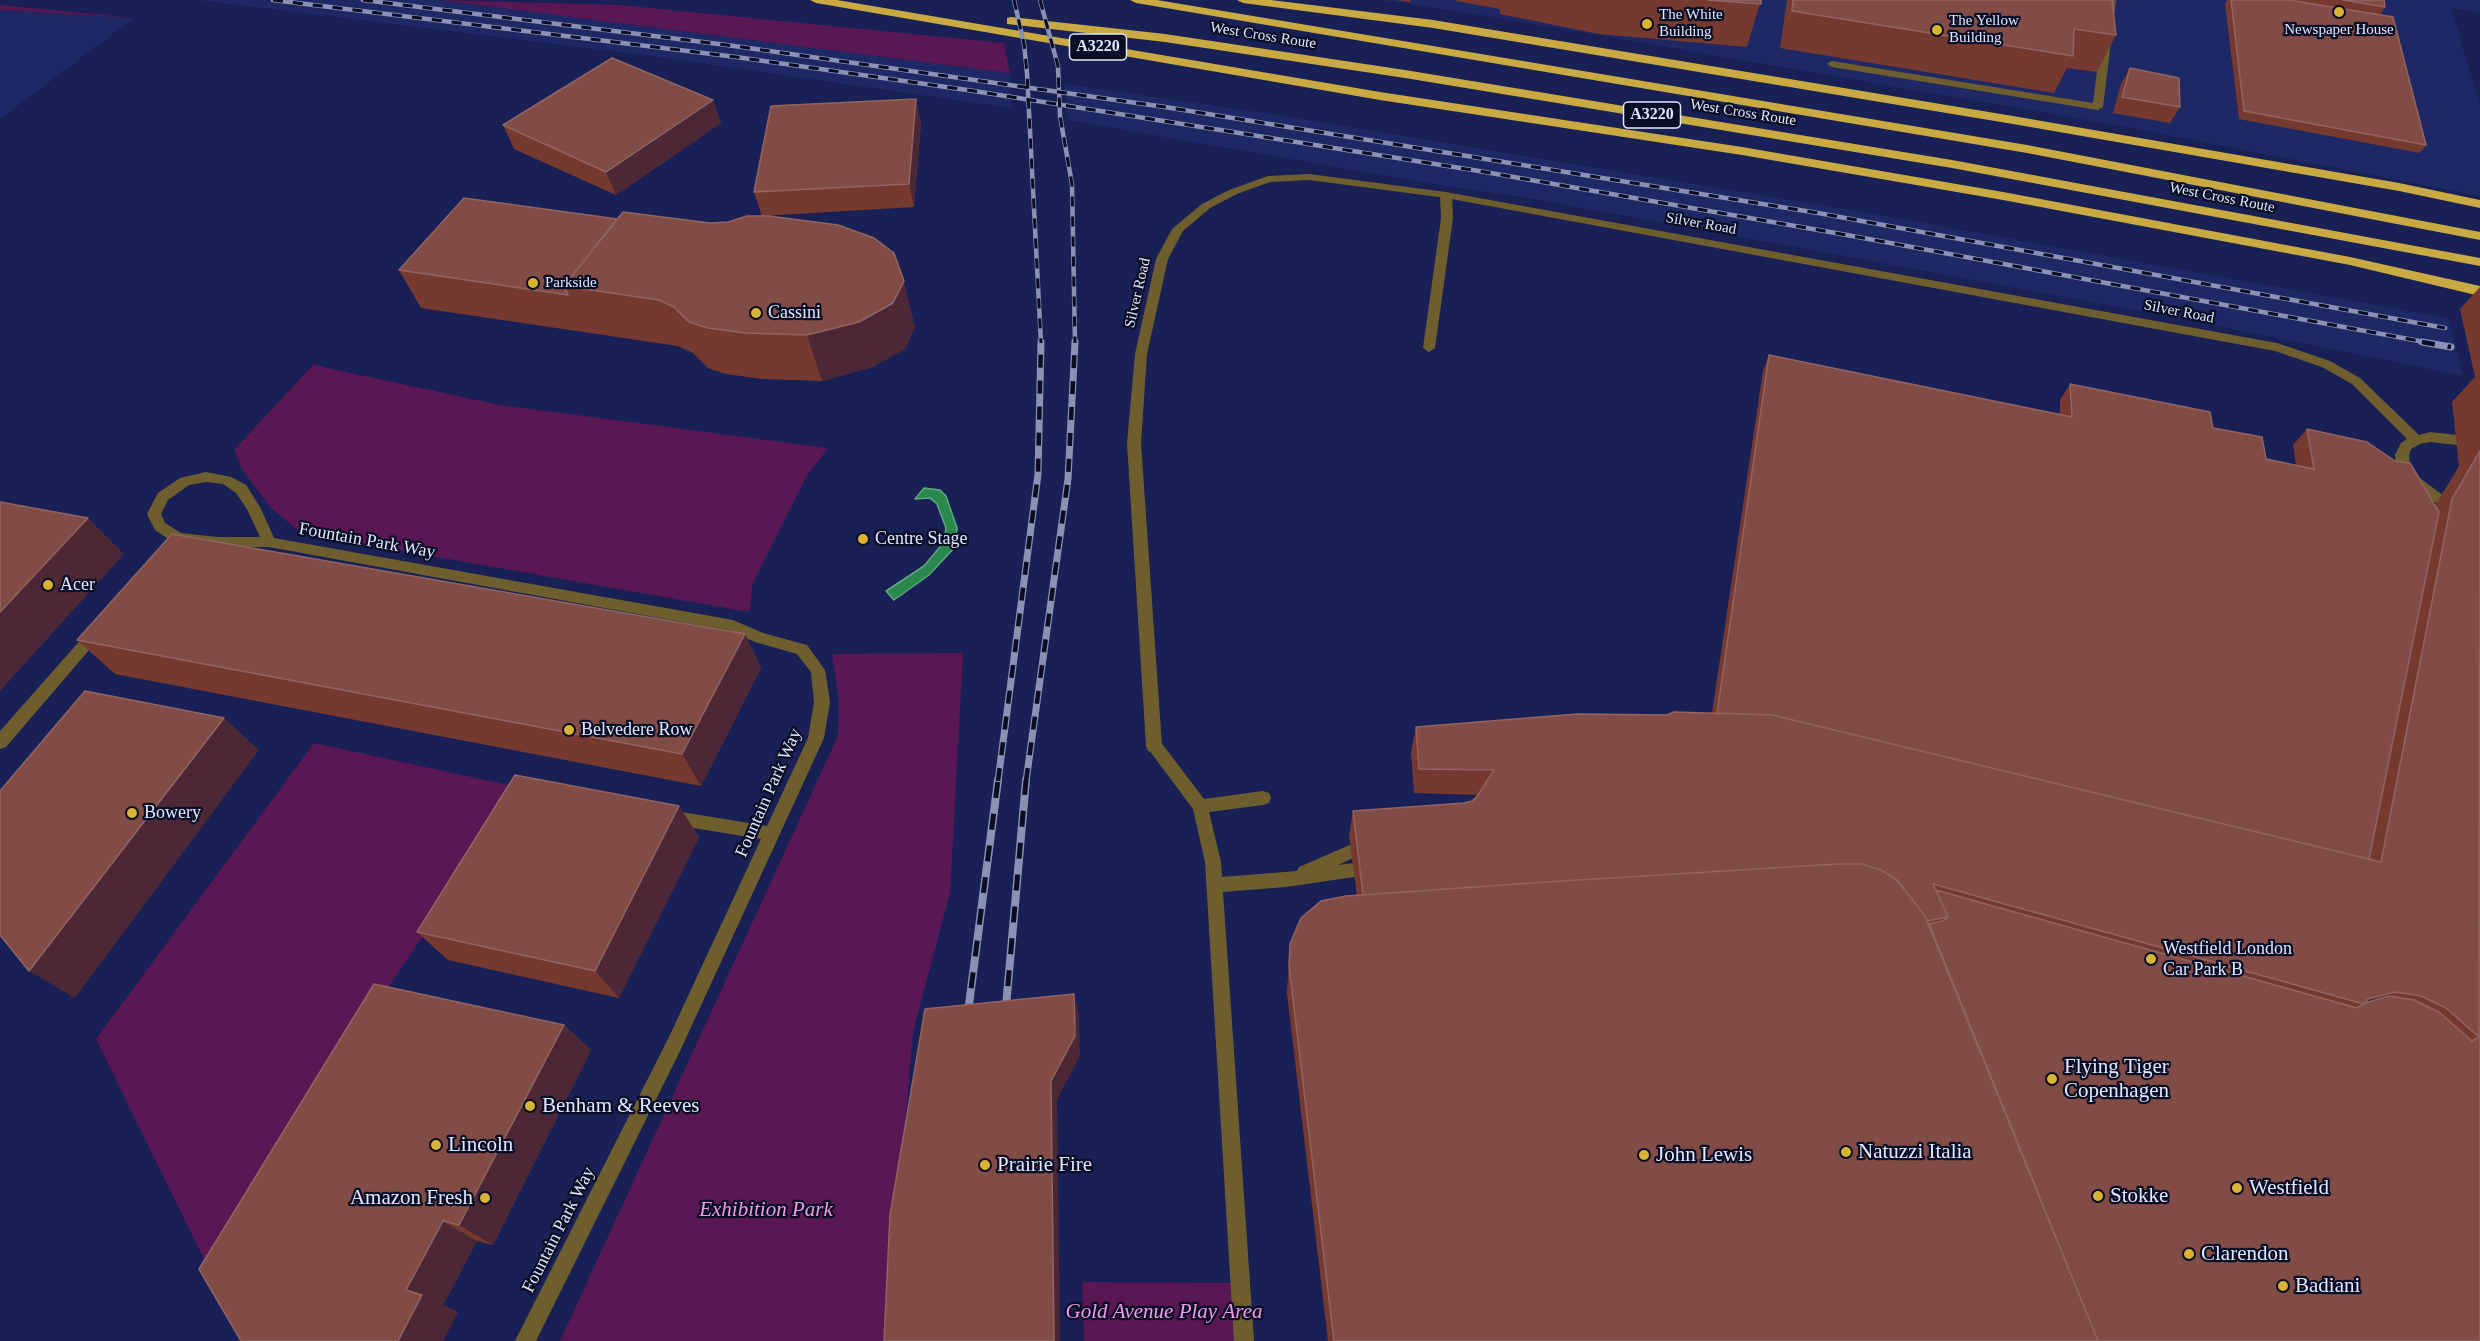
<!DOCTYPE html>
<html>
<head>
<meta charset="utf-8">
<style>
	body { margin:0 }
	canvas { display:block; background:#182056 }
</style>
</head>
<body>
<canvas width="2480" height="1341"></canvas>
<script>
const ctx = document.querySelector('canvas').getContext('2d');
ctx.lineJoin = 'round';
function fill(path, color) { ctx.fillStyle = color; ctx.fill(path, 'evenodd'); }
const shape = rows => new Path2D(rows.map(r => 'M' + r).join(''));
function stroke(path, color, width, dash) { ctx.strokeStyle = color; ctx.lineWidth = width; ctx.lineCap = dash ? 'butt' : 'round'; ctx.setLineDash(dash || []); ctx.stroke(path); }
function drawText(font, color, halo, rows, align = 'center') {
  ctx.font = font + ' Georgia,serif'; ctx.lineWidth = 4.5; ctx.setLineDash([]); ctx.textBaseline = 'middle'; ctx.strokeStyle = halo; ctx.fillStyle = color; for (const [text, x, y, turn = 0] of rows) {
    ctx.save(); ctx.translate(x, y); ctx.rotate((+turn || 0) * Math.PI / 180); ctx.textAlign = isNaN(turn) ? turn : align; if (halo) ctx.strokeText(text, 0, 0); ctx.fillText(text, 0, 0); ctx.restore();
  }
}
const built = shape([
	[198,0,439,0,1010,73,1011,108,645,55],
	[1381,0,2480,0,2480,12,2451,8,2480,104,2480,196,2116,125,1482,15],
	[0,10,134,18,0,119],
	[1065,84,1264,113,1846,209,2448,318,2464,376,2193,321,1909,268,1528,198,1439,185,1068,120]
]);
const green = shape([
	[439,0,619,5,1004,43,1010,73],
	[0,5,134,18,0,10],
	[313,365,500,405,828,448,806,477,753,582,749,612,301,533,271,508,243,471,234,450],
	[963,653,950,893,913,1032,886,1341,560,1341,838,736,839,701,832,654],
	[314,743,522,788,205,1261,96,1039],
	[1082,1282,1243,1283,1246,1341,1084,1341]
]);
const water = shape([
	[924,488,940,490,946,496,957,528,956,546,929,575,894,600,886,591,924,566,944,542,946,528,937,504,930,498,915,499,924,488]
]);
const lane = shape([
	[2106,0,2116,0,2103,107,2098,110,1832,67,1827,64,1832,61,2093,103,2106,0],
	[1446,192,1452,195,1453,218,1435,348,1429,352,1423,348,1441,218,1440,195,1446,192],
	[1134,438,1141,443,1162,746,1160,751,1154,753,1148,751,1146,746,1127,443,1134,438],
	[206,472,231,477,246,485,260,507,274,538,733,620,763,633,807,645,825,670,830,702,824,738,681,1049,536,1341,515,1341,669,1037,761,839,669,824,663,822,661,817,663,812,669,810,767,826,808,738,814,702,811,672,797,654,755,642,731,631,269,547,218,547,173,542,155,530,147,514,158,493,180,478,206,472],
	[206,482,223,484,236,493,247,509,260,537,218,537,181,533,165,523,161,514,168,500,189,485,206,482],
	[97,625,102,627,104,631,102,635,6,747,0,749,0,731,92,627,97,625]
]);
const street = shape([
	[1309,174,1446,192,2277,343,2330,361,2360,378,2419,435,2430,432,2457,435,2464,440,2457,445,2430,442,2420,444,2411,449,2409,455,2410,465,2417,476,2444,496,2446,500,2439,505,2407,482,2396,466,2395,455,2401,443,2407,439,2352,384,2322,367,2275,351,1446,198,1309,180,1270,182,1237,194,1210,208,1183,231,1168,259,1147,354,1141,443,1139,446,1129,446,1127,443,1135,354,1156,259,1172,229,1202,204,1229,190,1268,176,1309,174],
	[1154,739,1160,741,1204,799,1263,791,1269,793,1271,798,1269,803,1263,805,1209,812,1221,862,1222,877,1297,871,1299,867,1352,844,1358,846,1360,851,1358,856,1338,865,1354,863,1360,865,1362,870,1360,875,1354,877,1286,887,1223,892,1254,1341,1234,1341,1205,862,1193,809,1146,746,1148,741,1154,739]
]);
const highway = shape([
	[810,0,837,0,1380,92,1742,147,2003,192,2350,257,2480,286,2480,296,2350,265,2003,200,1742,155,1380,100,816,3,810,0],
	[1130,0,1157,0,2027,145,2480,232,2480,240,2027,153,1136,3,1130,0],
	[1237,0,1271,0,1433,20,2013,116,2399,183,2480,200,2480,208,2399,191,2013,124,1433,28,1243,3,1237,0],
	[1011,17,1165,34,1405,70,1952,160,2480,258,2480,266,1952,168,1405,78,1165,42,1007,24,1007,18,1011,17]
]);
const railFar2 = shape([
	[273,0,736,57,974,91,1479,171,1847,235,2430,343],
	[363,0,727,45,1165,107,1818,213,2445,328],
	[1014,0,1024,44,1027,73,1041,343],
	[1040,0,1058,66,1060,116,1072,184,1075,343]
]);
const railFar1 = shape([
	[2422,342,2451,347],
	[998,781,1038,474,1041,342],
	[1026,781,1068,479,1075,342]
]);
const rail = shape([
	[1005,1018,1026,780],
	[967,1020,998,780]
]);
const wall = shape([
	[1396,0,1411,0,1410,2],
	[1457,0,1761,0,1747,47,1599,34,1500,14,1500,9,1456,1],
	[1787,0,2112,0,2116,35,2097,72,2067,68,2054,93,1780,48],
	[2227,0,2384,0,2385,7,2380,15,2426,145,2420,153,2239,119,2225,4],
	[2130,68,2180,107,2170,123,2113,113,2121,84],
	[713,100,721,123,616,195,514,149,503,125],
	[921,122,914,207,762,216,754,192],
	[464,198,915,327,905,349,872,367,822,381,762,379,726,374,708,368,693,353,678,346,421,308,399,270],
	[2480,287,2480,1341,1328,1341,1287,993,1290,944,1357,896,1349,835,1353,811,1464,803,1472,801,1478,795,1414,793,1411,752,1416,727,1712,713,1763,371,1769,355,2060,414,2060,400,2070,384,2213,428,2266,459,2296,465,2293,445,2307,429,2435,506,2459,466,2452,402,2475,377,2460,309],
	[745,634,761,668,701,786,115,674,77,640],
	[679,806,699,837,619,998,448,960,417,932],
	[564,1025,591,1050,493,1245,477,1241,443,1305,458,1312,241,1341]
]);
const shadedWall = shape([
	[916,99,921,122,914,207,909,184],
	[713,100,721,123,616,195,606,172],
	[904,281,915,327,905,349,872,367,822,381,807,335],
	[88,518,124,554,0,691,0,612],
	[745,634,761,668,701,786,682,754],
	[224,718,259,750,75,998,29,971],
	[679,806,699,837,619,998,595,971],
	[2396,992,2361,1013,2364,1004,2368,999],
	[1074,994,1079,1015,1080,1056,1057,1100,1060,1341,1054,1341,1051,1081],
	[564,1025,591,1050,493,1245,459,1225],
	[443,1221,477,1241,443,1305,458,1312,443,1341,398,1341,406,1290]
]);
const building = shape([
	[1708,0,1761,0,1761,4,1708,0],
	[1793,0,2112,0,2116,35,2074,29,2073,56,1792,11,1793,0],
	[2231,0,2289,0,2393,17,2426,145,2244,111,2231,0],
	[2343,0,2384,0,2385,7,2343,0],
	[612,58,713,100,606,172,503,125,612,58],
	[2130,68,2179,78,2180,107,2122,97,2130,68],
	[916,99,909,184,754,192,771,106,916,99],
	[464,198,617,219,564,286,568,295,399,270,464,198],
	[623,212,710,223,728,222,747,216,769,216,838,225,874,238,894,253,904,281,893,303,859,322,807,335,745,333,708,328,689,322,674,307,659,300,564,286,623,212],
	[1769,355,2072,417,2070,384,2210,412,2213,428,2262,437,2266,459,2314,469,2307,429,2367,442,2395,461,2410,463,2439,512,2369,859,1772,715,1717,713,1769,355],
	[2480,451,2479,1037,2446,1008,2421,996,2396,992,2368,999,2364,1004,1933,884,1948,917,1927,921,1925,916,1897,880,1881,870,1862,864,1837,864,1546,882,1363,895,1353,811,1464,803,1472,801,1478,795,1494,770,1419,769,1416,727,1577,714,1667,715,1674,712,1772,715,2381,862,2452,499,2480,451],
	[0,502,88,518,0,612,0,502],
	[172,534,745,634,682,754,77,640,172,534],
	[85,691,224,718,29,971,0,935,0,791,85,691],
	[515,775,679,806,595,971,417,932,515,775],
	[1837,864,1862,864,1881,870,1897,880,1925,916,2098,1341,1334,1341,1289,966,1290,944,1301,918,1321,901,1346,896,1546,882,1837,864],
	[1936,890,2357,1008,2365,1003,2389,996,2414,1000,2439,1012,2472,1041,2479,1037,2480,1035,2480,1341,2098,1341,1929,924,1943,921,1948,917,1936,890],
	[374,984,564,1025,459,1225,443,1221,406,1290,422,1295,398,1341,241,1341,199,1269,374,984],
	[1074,994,1075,1036,1051,1081,1054,1341,884,1341,890,1215,925,1009,1074,994]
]);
const markers = [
	[2339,12,6,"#d9b334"],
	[1647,24,6,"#d9b334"],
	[1937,30,6,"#d9b334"],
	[533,283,6,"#d9b334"],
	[756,313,6,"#d9b334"],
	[863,539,6,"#d9b334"],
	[48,585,6,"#d9b334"],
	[569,730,6,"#d9b334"],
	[132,813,6,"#d9b334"],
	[2151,959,6,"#d9b334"],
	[2052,1079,6,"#d9b334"],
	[530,1106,6,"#d9b334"],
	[436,1145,6,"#d9b334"],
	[1846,1152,6,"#d9b334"],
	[1644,1155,6,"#d9b334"],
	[985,1165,6,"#d9b334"],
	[2237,1188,6,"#d9b334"],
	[2098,1196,6,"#d9b334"],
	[485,1198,6,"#d9b334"],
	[2189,1254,6,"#d9b334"],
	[2283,1286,6,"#d9b334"]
];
const farPoinames = [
	["The White",1659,15],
	["Building",1659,32],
	["The Yellow",1949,21],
	["Building",1949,38],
	["Newspaper House",2339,30,"center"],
	["Parkside",545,283]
];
const farStreetnames = [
	["West Cross Route",1263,36,9],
	["West Cross Route",1743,113,9],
	["West Cross Route",2222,198,11],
	["Silver Road",1701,224,10],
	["Silver Road",1138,293,-77],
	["Silver Road",2179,312,11]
];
const shields = [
	[1098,47,57],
	[1652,115,57]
];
const shieldNames = [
	["A3220",1098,47],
	["A3220",1652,115]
];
const poiNames = [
	["Cassini",768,313],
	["Centre Stage",875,539],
	["Acer",60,585],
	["Belvedere Row",581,730],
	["Bowery",144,813],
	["Westfield London",2163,949],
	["Car Park B",2163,970]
];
const streetNames = [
	["Fountain Park Way",367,541,10],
	["Fountain Park Way",769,793,-66],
	["Fountain Park Way",559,1230,-63]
];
const nearPoinames = [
	["Flying Tiger",2064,1067],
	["Copenhagen",2064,1091],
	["Benham & Reeves",542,1106],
	["Lincoln",448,1145],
	["Natuzzi Italia",1858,1152],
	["John Lewis",1656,1155],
	["Prairie Fire",997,1165],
	["Westfield",2249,1188],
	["Stokke",2110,1196],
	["Amazon Fresh",473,1198,"right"],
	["Clarendon",2201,1254],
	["Badiani",2295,1286]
];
const nearParknames = [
	["Exhibition Park",766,1210],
	["Gold Avenue Play Area",1164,1312]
];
fill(built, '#1e2865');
fill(green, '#591753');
fill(water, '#2a884c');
stroke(water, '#61a581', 1.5);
fill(lane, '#6e5e2d');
fill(street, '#6e5e2d');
fill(highway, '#c9a942');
stroke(railFar2, '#8a91b4', 4.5);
stroke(railFar1, '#8a91b4', 7);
stroke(rail, '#8a91b4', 8);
stroke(railFar2, '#090e25', 3, [10]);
stroke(railFar1, '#090e25', 4.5, [13]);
stroke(rail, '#090e25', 5, [16]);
fill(wall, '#76392f');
fill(shadedWall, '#4c2736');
fill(building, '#824c46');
stroke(building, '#916462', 1.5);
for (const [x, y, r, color] of markers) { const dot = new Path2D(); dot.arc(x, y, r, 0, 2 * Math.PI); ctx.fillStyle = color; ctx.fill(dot); stroke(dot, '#090e25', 2); }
drawText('15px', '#e2e8fd', '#090e25', farPoinames, 'left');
drawText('15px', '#e2e8fd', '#090e25', farStreetnames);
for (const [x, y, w] of shields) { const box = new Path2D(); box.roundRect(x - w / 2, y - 13, w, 26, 4.5); ctx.fillStyle = '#090e25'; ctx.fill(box); stroke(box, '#e2e8fd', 1.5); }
drawText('bold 16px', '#e2e8fd', null, shieldNames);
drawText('18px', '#e2e8fd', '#090e25', poiNames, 'left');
drawText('18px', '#e2e8fd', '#090e25', streetNames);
drawText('21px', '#e2e8fd', '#090e25', nearPoinames, 'left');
drawText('italic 21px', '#f699ea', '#090e25', nearParknames);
</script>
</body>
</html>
